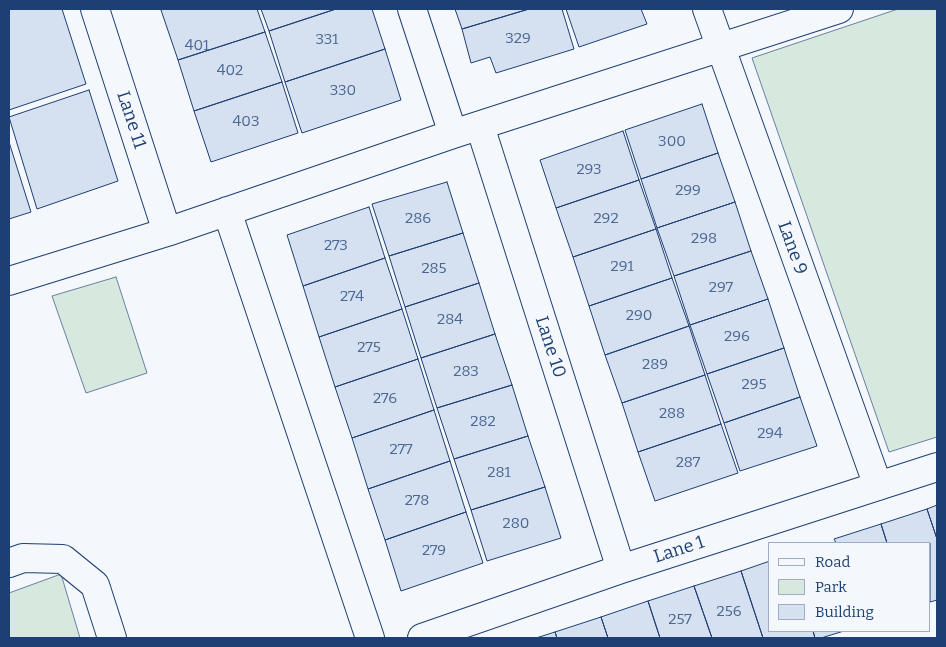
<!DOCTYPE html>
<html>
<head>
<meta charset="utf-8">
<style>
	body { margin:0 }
	#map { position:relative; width:946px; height:647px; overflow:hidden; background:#f4f7fb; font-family:Bitter,serif }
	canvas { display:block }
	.frame { position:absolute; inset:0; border:10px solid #1d3f73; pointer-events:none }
	.legend { position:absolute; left:768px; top:542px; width:162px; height:90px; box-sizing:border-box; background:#f4f7fb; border:1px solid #9eadc5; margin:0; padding:6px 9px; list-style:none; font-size:15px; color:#1d3f73 }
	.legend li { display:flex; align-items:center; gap:10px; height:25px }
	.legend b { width:25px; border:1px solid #9eadc5 }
</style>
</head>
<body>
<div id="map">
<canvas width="946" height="647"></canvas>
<div class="frame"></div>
<ul class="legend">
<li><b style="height:6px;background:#f4f7fb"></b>Road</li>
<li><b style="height:14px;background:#d7e8df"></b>Park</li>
<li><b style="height:14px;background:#d5e0f0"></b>Building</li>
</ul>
</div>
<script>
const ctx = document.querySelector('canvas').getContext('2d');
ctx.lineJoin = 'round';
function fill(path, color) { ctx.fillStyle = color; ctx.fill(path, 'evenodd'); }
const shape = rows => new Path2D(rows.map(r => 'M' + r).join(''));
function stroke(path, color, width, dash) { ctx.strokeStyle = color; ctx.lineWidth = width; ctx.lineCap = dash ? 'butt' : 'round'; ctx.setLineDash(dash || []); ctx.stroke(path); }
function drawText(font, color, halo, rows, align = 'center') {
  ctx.font = font + ' Bitter,serif'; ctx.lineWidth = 4; ctx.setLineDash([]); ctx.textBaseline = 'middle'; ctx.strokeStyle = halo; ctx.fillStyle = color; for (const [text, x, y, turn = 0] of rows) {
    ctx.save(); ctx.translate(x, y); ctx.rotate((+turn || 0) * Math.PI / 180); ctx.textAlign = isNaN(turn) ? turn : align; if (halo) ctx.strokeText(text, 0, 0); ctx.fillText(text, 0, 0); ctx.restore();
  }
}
const green = shape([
	[898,9,937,9,937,437,889,452,752,58,898,9],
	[116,277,147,373,86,393,52,296,116,277],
	[61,574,80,638,9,638,9,593,61,574]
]);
const building = shape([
	[9,9,62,9,86,84,9,110,9,9],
	[164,9,257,9,265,32,178,60,161,10,164,9],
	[261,9,336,9,269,31,261,9],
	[336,9,372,9,385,49,285,82,269,31,336,9],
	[455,9,529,9,462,29,455,9],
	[529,9,562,9,574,49,496,73,490,57,471,63,462,29,529,9],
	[566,9,641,9,647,24,579,47,566,9],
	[265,32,282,82,194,111,178,60,265,32],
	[385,49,401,100,302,133,285,82,385,49],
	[282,82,298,133,211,162,194,111,282,82],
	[89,90,118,181,37,209,9,117,89,90],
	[702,104,718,153,641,179,625,130,702,104],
	[623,131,639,180,556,208,540,160,623,131],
	[9,142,31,212,9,219,9,142],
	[718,153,735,202,657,228,641,179,718,153],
	[639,180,656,229,573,257,556,208,639,180],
	[447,182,463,233,389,256,372,204,447,182],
	[735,202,751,251,674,276,657,228,735,202],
	[369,207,385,258,303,286,287,235,369,207],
	[656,229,672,278,589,306,573,257,656,229],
	[463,233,479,283,405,307,389,256,463,233],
	[751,251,768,299,690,325,674,276,751,251],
	[385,258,402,309,319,337,303,286,385,258],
	[672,278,689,326,605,355,589,306,672,278],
	[479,283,495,334,421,358,405,307,479,283],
	[768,299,784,348,707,374,690,325,768,299],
	[402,309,418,359,335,387,319,337,402,309],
	[689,326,705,375,622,403,605,355,689,326],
	[495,334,512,385,437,408,421,358,495,334],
	[784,348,800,397,724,423,707,374,784,348],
	[418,359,434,410,352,438,335,387,418,359],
	[705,375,721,424,638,452,622,403,705,375],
	[512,385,528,436,454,459,437,408,512,385],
	[800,397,817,446,740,471,724,423,800,397],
	[434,410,450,461,368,489,352,438,434,410],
	[721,424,738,473,655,501,638,452,721,424],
	[528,436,545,487,471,510,454,459,528,436],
	[450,461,466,512,385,540,368,489,450,461],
	[545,487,561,538,487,561,471,510,545,487],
	[937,505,937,539,927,509,937,505],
	[927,509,937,539,937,600,930,602,930,543,887,543,881,524,927,509],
	[466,512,483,563,401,591,385,540,466,512],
	[881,524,887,543,836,543,834,539,881,524],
	[770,561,770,631,813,631,815,638,763,638,741,571,770,561],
	[741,571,763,638,712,638,694,586,741,571],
	[694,586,712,638,660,638,648,601,694,586],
	[648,601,660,638,608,638,601,617,648,601],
	[601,617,608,638,557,638,555,632,601,617],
	[813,631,844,631,821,638,815,638,813,631],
	[555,632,557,638,536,638,555,632]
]);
const minor = shape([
	[95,9,167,232],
	[412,9,453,134],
	[707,9,878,486],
	[480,126,621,569],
	[227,211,370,638],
	[9,281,167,232,453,134,839,9],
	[9,563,23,558,63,559,95,585,112,638],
	[422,638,621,569,937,467]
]);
const numberNames = [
	["329",518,39],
	["331",327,40],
	["401",197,46],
	["402",230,71],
	["330",343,91],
	["403",246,122],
	["300",672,142],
	["293",589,170],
	["299",688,191],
	["286",418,219],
	["292",606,219],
	["298",704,239],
	["273",336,246],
	["291",622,267],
	["285",434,269],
	["297",721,288],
	["274",352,297],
	["290",639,316],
	["284",450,320],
	["296",737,337],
	["275",369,348],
	["289",655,365],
	["283",466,372],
	["295",754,385],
	["276",385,399],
	["288",672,414],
	["282",483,422],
	["294",770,434],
	["277",401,450],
	["287",688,463],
	["281",499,473],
	["278",417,501],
	["280",516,524],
	["279",434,551],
	["256",729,612],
	["257",680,620]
];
const streetNames = [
	["Lane 11",131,120,72],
	["Lane 9",792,248,70],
	["Lane 10",550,347,72],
	["Lane 1",679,550,-18]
];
fill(green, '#d7e8df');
stroke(green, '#687fa3', 1);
fill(building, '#d5e0f0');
stroke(building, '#1d3f73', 1);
stroke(minor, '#1d3f73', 30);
stroke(minor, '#f4f7fb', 28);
drawText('15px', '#4b6792', null, numberNames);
drawText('18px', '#1d3f73', '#f4f7fb', streetNames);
</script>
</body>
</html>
